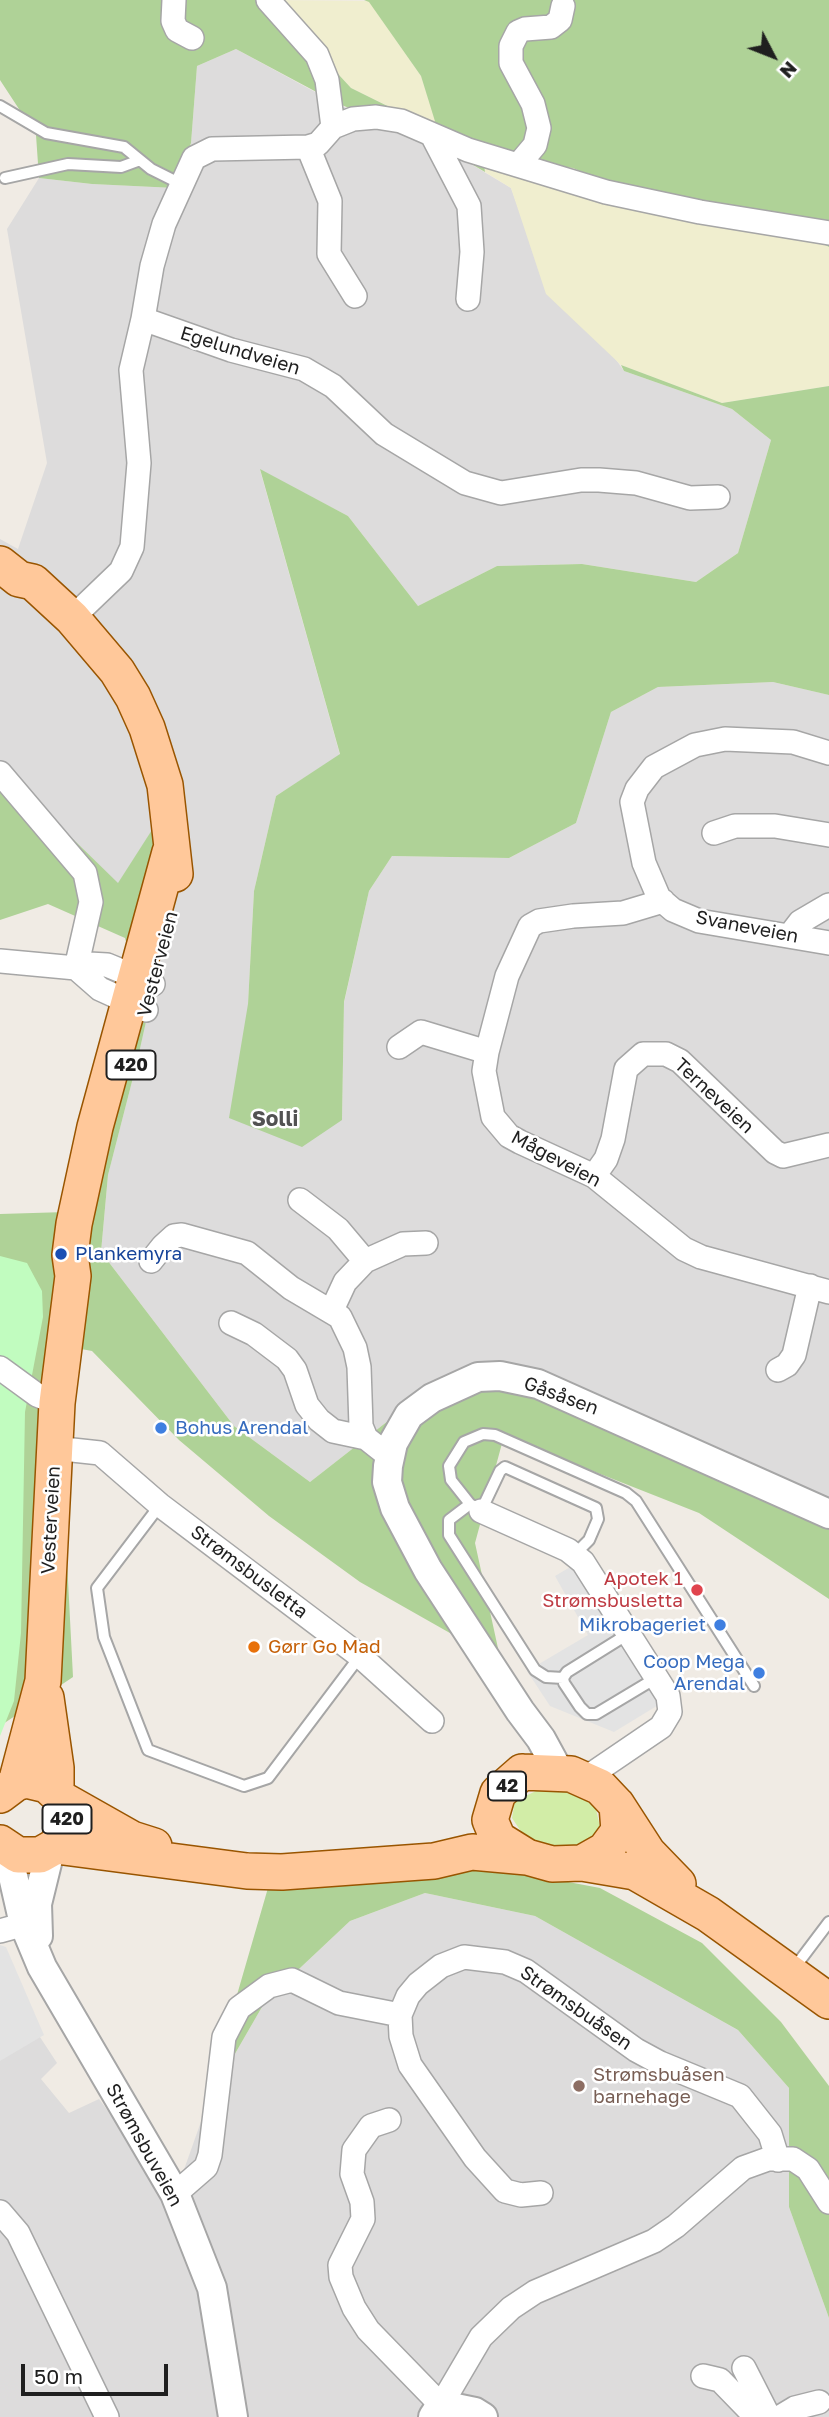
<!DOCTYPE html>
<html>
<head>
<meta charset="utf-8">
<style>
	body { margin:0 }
	#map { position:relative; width:829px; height:2417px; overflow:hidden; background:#f0ebe4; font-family:"Golos Text",sans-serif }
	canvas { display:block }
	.north { position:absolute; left:738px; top:21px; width:70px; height:70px; -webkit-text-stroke:5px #fff; paint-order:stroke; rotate:132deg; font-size:19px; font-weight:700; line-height:28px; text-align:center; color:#1f1f1f }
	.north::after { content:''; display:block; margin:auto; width:24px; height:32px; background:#1f1f1f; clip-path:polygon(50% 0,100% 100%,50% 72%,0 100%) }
	.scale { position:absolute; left:21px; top:2364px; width:147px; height:32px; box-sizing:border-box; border:4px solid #1f1f1f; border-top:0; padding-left:9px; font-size:21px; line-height:24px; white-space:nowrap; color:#1f1f1f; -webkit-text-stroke:5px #fff; paint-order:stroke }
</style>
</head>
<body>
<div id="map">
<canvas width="829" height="2417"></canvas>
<div class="north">N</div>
<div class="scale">50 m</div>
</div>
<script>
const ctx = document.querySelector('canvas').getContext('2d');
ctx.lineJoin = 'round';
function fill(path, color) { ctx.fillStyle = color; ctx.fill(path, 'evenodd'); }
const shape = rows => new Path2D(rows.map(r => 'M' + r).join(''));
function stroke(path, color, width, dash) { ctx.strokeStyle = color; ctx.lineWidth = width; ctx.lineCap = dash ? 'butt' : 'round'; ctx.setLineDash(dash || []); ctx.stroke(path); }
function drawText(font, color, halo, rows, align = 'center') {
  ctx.font = font + ' "Golos Text",sans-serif'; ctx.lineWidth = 5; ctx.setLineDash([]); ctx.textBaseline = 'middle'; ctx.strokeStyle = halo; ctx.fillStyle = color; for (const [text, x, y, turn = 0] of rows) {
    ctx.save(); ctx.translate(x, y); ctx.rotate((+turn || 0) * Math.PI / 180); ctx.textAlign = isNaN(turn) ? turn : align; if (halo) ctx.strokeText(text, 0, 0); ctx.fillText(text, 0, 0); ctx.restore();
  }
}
const residential = shape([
	[236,49,337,104,444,148,511,188,528,235,624,371,732,409,771,440,738,553,696,582,582,564,497,566,418,606,348,516,260,470,340,755,276,796,254,891,248,1004,342,1120,344,1003,369,891,392,856,509,858,576,823,611,712,658,687,773,682,829,695,829,1499,402,1410,310,1482,234,1426,101,1252,108,1175,137,1062,186,838,166,809,118,884,34,801,0,776,0,539,18,549,47,463,7,229,39,178,92,184,175,188,191,143,197,66],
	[425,1893,535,1916,738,2030,789,2088,789,2207,829,2318,829,2417,0,2417,0,2055,38,2034,57,2063,41,2079,69,2113,99,2099,125,2134,162,2201,175,2195,209,2099,266,2000,350,1921]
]);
const farmland = shape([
	[270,0,369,1,421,76,439,131,351,88],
	[482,158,573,168,680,216,808,236,829,247,829,386,722,403,621,365,546,294,511,188,485,172]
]);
const grass = shape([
	[536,1791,563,1791,581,1796,596,1809,600,1827,589,1840,571,1847,547,1847,524,1836,512,1818,515,1801]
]);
const forest = shape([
	[0,0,270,0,351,88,438,131,421,76,369,2,364,0,829,0,829,247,808,236,680,216,573,168,483,158,485,172,444,148,337,103,236,49,197,66,191,143,175,188,92,184,39,178,36,135,0,80],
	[621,365,722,403,829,386,829,695,773,682,658,687,611,712,576,823,509,858,392,856,369,891,344,1002,342,1120,302,1147,229,1118,248,1004,254,891,276,796,340,754,260,469,348,516,418,606,497,566,582,564,696,582,738,553,771,440,732,409,624,371],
	[0,776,34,801,118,883,166,808,187,838,137,1062,108,1175,101,1252,234,1426,310,1482,402,1410,490,1370,578,1386,829,1499,829,1599,699,1513,504,1436,475,1543,501,1662,360,1582,269,1516,179,1440,92,1351,65,1346,67,1561,73,1677,0,1726,0,1214,66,1212,141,999,125,938,48,904,0,920],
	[489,1867,600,1888,702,1943,781,2022,829,2086,829,2318,789,2207,789,2088,738,2030,535,1916,425,1893,350,1921,266,2000,221,2078,230,2019,270,1881]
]);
const park = shape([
	[0,1256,27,1263,42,1291,43,1317,25,1412,21,1633,14,1701,0,1736]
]);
const parking = shape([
	[577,1563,660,1704,614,1732,550,1706,527,1671,588,1635,555,1576],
	[0,1945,6,1947,44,2035,0,2061]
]);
const service = shape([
	[0,106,46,133,124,147,151,169,181,184],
	[5,178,68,164,121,167,140,160],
	[470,1504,449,1520,449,1535,535,1670,546,1677,563,1678],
	[160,1505,97,1588,104,1637,148,1750,244,1786,268,1778,360,1656],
	[575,1554,589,1540,598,1519,596,1508,505,1467,500,1471,481,1511,470,1504,451,1480,449,1466,464,1442,483,1434,495,1435,626,1493,636,1501,754,1686],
	[628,1634,567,1672,563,1678,564,1683,580,1707,587,1714,596,1714,656,1678],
	[792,1971,829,1922]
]);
const minor = shape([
	[174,0,173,21,177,30,192,38],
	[268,0,317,55,327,80,333,127],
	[432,135,469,206,472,252,468,299],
	[308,147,330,201,329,254,355,296],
	[519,164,535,145,539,128,533,104,511,63,511,46,518,32,525,29,551,27,560,20,563,6],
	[143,319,152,266,164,224,194,158,212,149,308,147,318,144,333,127,353,119,376,117,401,121,468,150,606,192,700,212,829,233],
	[72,618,121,571,132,547,139,463,131,370,143,319,231,350,304,369,333,386,384,434,465,483,501,493,581,480,599,480,636,483,690,498,718,497],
	[829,753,793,742,725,739,695,745,654,767,637,789,632,802,644,863,659,898,673,910,699,921,829,943],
	[0,773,85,873,91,902,76,968],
	[714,833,735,826,775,826,829,835],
	[663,901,623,913,573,916,539,921,530,926,507,976,487,1052,484,1071,493,1117,509,1136,520,1142,594,1176,684,1249,701,1257,829,1292],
	[790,935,800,922,829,905],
	[0,961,76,968,89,964,107,965,153,984],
	[76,968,100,989,146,1010],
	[399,1047,421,1032,487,1052],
	[594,1176,606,1159,613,1139,626,1069,643,1054,666,1054,680,1061,775,1152,783,1156,829,1145],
	[300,1200,338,1229,365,1261],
	[151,1261,163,1246,174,1236,182,1235,247,1253,291,1288,340,1317,355,1348,359,1367,361,1426,366,1438,390,1457],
	[332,1310,345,1282,365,1261,403,1244,426,1243],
	[231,1323,254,1334,287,1359,295,1370,307,1405,319,1420,333,1431,366,1438],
	[0,1368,37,1395,57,1403],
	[778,1370,787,1365,794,1355,810,1286],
	[54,1448,100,1453,160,1505,360,1656,432,1721],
	[481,1511,568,1550,583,1562,668,1696,670,1712,661,1727,586,1778],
	[0,1931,36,1921],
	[400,2015,401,2036,410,2065,475,2158,505,2191,521,2195,541,2193],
	[389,2120,371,2126,354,2150,352,2174,362,2202,363,2219,340,2265,341,2277,354,2308,368,2330,441,2405,481,2337,511,2308,535,2292,654,2241,676,2226,743,2168,768,2159,793,2159,808,2169,829,2202],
	[175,2194,206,2167,210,2155,224,2037,239,2008,269,1986,292,1980,339,2003,400,2015,408,1996,418,1984,441,1966,464,1957,505,1962,526,1971,636,2050,660,2063,740,2096,770,2134,778,2160],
	[0,2212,18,2233,107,2417],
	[744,2368,769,2417],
	[703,2376,720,2380,756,2417],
	[780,2417,795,2408,819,2402]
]);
const tertiary = shape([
	[559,1772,541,1739,520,1711,428,1570,395,1508,387,1482,388,1466,393,1443,409,1415,432,1398,478,1377,500,1376,538,1384,829,1514],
	[7,1850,24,1924,42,1967,175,2194,212,2288,233,2417],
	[38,1936,37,1904,50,1851],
	[433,2417,441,2405,475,2412,483,2417]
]);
const primary = shape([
	[0,564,19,579,33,582,72,618,117,671,133,697,147,728,165,785,175,874],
	[46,1698,56,1768,56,1791],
	[522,1772,571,1774,600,1787,617,1805,619,1831,605,1850,582,1863,552,1864,527,1857,498,1839,490,1820,498,1793,522,1772],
	[16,1783,43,1681,57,1403,73,1276,70,1255,74,1224,95,1127,170,852],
	[0,1795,16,1783,26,1780,47,1785,63,1800,67,1824,56,1846,40,1855,18,1855,0,1843],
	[63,1800,132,1839,154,1846],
	[617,1805,648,1853,678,1884],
	[56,1846,247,1871,282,1872,434,1861,472,1852,527,1857],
	[582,1863,635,1872,708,1914,829,2001]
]);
const markers = [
	[61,1254,7,"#1a4fb4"],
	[161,1428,7,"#3f7fe0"],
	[697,1590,7,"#e0444e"],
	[720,1625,7,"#3f7fe0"],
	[254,1647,7,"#e8710a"],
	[759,1673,7,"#3f7fe0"],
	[579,2086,7,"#8d6e63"]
];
const shields = [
	[131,1065,49],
	[507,1786,38],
	[67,1819,49]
];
const shieldNames = [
	["420",131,1065],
	["42",507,1786],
	["420",67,1819]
];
const streetNames = [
	["Egelundveien",240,351,17],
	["Svaneveien",747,927,11],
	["Vesterveien",158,964,-75],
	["Terneveien",714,1096,43],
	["Mågeveien",556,1159,28],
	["Gåsåsen",561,1396,20],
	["Vesterveien",51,1520,-87],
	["Strømsbusletta",249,1572,37],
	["Strømsbuåsen",576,2008,35],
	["Strømsbuveien",144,2145,61]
];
const transitNames = [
	["Plankemyra",75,1254]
];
const shopNames = [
	["Bohus Arendal",175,1428,"left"],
	["Mikrobageriet",706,1625],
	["Coop Mega",745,1662],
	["Arendal",745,1684]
];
const healthNames = [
	["Apotek 1",683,1579],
	["Strømsbusletta",683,1601]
];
const foodNames = [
	["Gørr Go Mad",268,1647]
];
const educationNames = [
	["Strømsbuåsen",593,2075],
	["barnehage",593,2097]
];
const neighbourhoodNames = [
	["Solli",275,1119]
];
fill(residential, '#dddcdc');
fill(farmland, '#f0eecf');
fill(grass, '#d2eda7');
fill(forest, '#afd297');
fill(park, '#c1fcbf');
fill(parking, '#e3e3e3');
stroke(service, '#a6a6a6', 14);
stroke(minor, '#a6a6a6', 26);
stroke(tertiary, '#a6a6a6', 32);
stroke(primary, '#950', 38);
stroke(service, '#fff', 10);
stroke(minor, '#fff', 23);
stroke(tertiary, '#fff', 28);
stroke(primary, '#ffc89a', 35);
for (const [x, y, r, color] of markers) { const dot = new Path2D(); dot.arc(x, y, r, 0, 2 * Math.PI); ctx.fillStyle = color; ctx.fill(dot); stroke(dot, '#fff', 2.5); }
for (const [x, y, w] of shields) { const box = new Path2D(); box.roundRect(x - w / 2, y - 14.5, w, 29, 5); ctx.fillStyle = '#fff'; ctx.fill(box); stroke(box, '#1f1f1f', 2); }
drawText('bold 18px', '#1f1f1f', null, shieldNames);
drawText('19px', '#1f1f1f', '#fff', streetNames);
drawText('19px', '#164399', '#fff', transitNames, 'left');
drawText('19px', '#366cbe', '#fff', shopNames, 'right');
drawText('19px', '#be3a42', '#fff', healthNames, 'right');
drawText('19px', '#c56008', '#fff', foodNames, 'left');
drawText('19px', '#785e54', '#fff', educationNames, 'left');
drawText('bold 21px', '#525252', '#fff', neighbourhoodNames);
</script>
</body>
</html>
